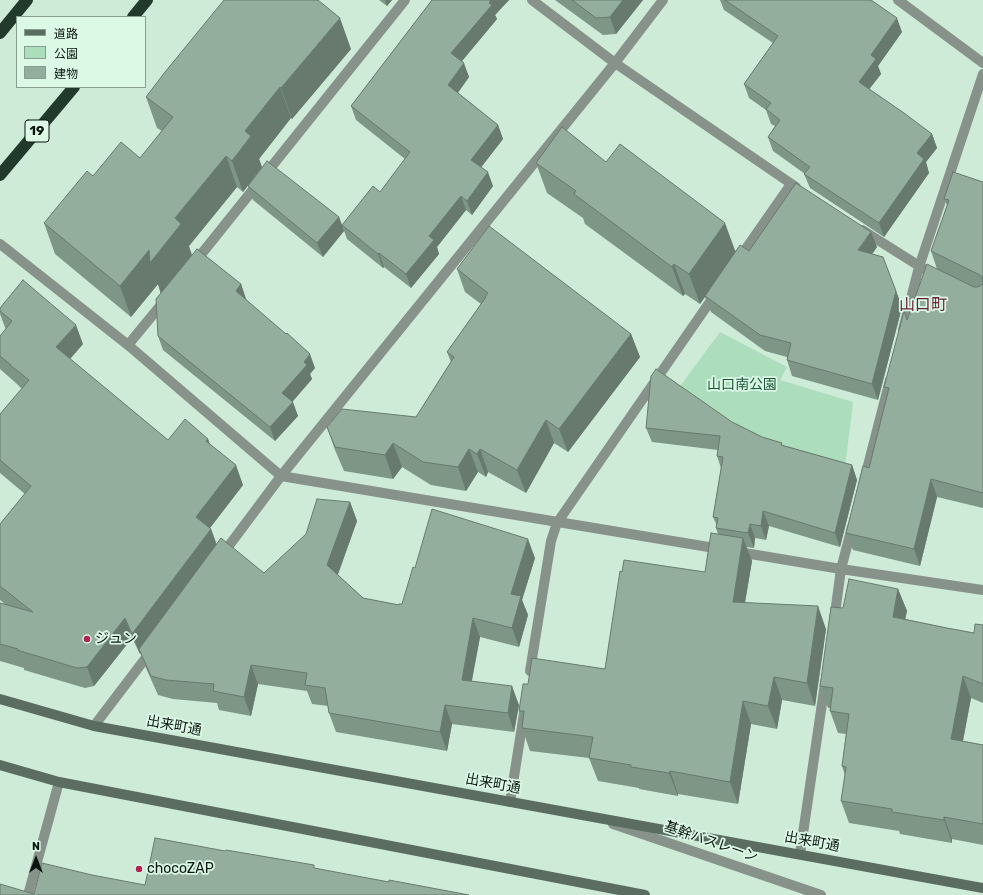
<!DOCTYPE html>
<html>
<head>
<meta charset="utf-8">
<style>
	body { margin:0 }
	#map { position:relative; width:983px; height:895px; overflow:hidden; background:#ceebd8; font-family:Rubik,"Noto Sans JP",sans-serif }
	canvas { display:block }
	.legend { position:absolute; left:16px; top:16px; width:130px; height:72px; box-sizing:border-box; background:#dbf9e5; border:1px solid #889e8f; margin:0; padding:5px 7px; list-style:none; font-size:12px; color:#0b150f }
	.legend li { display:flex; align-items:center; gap:8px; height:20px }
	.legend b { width:20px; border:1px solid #889e8f }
	.north { position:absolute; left:16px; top:839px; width:40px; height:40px; -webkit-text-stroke:3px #dbf9e5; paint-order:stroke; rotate:0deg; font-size:11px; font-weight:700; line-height:16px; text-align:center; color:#0b150f }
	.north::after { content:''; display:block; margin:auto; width:14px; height:18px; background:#0b150f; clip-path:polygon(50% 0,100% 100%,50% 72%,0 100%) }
</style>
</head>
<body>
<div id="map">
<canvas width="983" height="895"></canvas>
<ul class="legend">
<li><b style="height:5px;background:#5b6c61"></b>道路</li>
<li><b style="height:11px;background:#acddbd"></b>公園</li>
<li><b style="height:11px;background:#93ae9c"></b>建物</li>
</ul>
<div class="north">N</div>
</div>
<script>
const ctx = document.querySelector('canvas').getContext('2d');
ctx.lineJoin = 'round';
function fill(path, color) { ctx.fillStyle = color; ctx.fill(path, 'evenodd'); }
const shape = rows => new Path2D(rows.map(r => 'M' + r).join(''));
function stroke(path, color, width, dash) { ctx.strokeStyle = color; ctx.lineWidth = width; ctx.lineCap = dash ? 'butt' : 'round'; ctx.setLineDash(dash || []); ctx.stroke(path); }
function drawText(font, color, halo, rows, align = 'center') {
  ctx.font = font + ' Rubik,"Noto Sans JP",sans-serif'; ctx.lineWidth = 3.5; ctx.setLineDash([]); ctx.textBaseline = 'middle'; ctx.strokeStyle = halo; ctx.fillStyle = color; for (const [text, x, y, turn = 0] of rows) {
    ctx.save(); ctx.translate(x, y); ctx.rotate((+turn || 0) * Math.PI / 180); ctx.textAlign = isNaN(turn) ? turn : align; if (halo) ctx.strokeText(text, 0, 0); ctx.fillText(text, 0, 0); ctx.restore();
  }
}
const green = shape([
	[720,332,787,367,780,380,853,402,845,468,756,436,678,389]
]);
const lane = shape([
	[613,824,821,895]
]);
const street = shape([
	[532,0,615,63,796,187],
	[898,0,983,63],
	[862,230,924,269],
	[0,244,128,345,281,476,841,569,983,590],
	[738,260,791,184],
	[195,262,405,0],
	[903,330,919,267,983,74],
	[128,345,165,300],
	[864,481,890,380],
	[222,555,281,476,615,63,663,0],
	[834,621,841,569,852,527],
	[530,671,551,541,557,523,716,293],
	[94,726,151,651],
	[510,802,525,707],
	[800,854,825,683],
	[28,895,59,782]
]);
const secondary = shape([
	[0,699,94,726,983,888],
	[0,765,59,782,645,895]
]);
const highway = shape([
	[133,17,147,0],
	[0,33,27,0],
	[0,175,74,87]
]);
const wall = shape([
	[379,0,392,0,387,6],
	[432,0,509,0,495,15,497,19,462,61,469,77,458,93,498,125,503,139,481,167,493,186,472,215,466,210,437,247,439,254,411,288,384,267,383,268,347,239,342,225,380,192,405,159,356,120,351,106],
	[555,0,643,0,616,34,603,35],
	[720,0,871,0,902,32,878,66,881,74,869,89,932,134,937,148,926,162,929,173,884,237,810,188,804,174,805,174,773,151,768,137,775,126,771,124,766,110,749,98,744,84,773,43,724,10],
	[351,49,292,119,291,118,259,159,262,167,243,192,237,187,189,246,161,294,158,284,131,317,55,254,44,223,93,176,140,158,162,131,157,128,146,97],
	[606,162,735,252,749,251,877,247,872,254,896,291,902,307,878,400,792,376,787,360,787,357,765,351,711,312,705,297,700,304,685,294,683,296,585,224,583,218,547,193,536,163],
	[983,182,983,508,937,497,920,566,853,550,846,533,869,468,887,395,884,387,907,320,937,269,931,251,947,205,944,199],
	[248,186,339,217,344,231,323,257,253,200],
	[457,269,631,334,640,357,568,452,554,443,526,493,488,472,486,477,478,472,466,491,431,485,402,467,393,479,344,471,335,450,327,427,416,417,451,362,447,352,481,304,465,292],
	[241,284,246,299,315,368,310,374,312,379,292,402,298,416,275,441,163,350,158,336],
	[0,308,83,344,70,359,168,440,208,439,210,445,243,485,210,528,211,529,217,545,264,573,350,502,357,521,338,575,363,598,399,605,402,604,415,568,535,558,522,600,528,615,519,647,480,637,472,681,519,705,514,732,452,724,447,751,336,732,329,713,328,706,312,704,307,691,258,684,251,716,219,710,217,703,173,699,158,695,146,668,141,653,140,654,132,638,94,686,85,688,24,670,24,668,0,661,0,603,5,604,0,600,0,524,25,494,0,473,0,414,22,389,17,384,0,369,0,336,6,330,0,314],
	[732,422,762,437,782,443,782,445,852,465,857,480,840,547,769,526,766,540,755,538,754,548,746,547,752,561,745,603,826,629,815,706,782,700,777,729,751,724,738,804,678,794,678,796,639,789,639,788,598,781,589,758,530,751,522,728,523,721,519,711,528,684,605,669,622,572,705,572,718,534,716,528,717,526,713,517,721,468,717,456,718,450,652,442,646,428],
	[898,589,907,611,905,619,947,628,974,633,983,625,983,703,971,698,963,741,983,745,983,845,952,839,952,843,900,834,899,831,849,823,841,801,845,775,842,766,846,734,838,733,830,711,830,708,828,708,820,686,843,608]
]);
const shadedWall = shape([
	[385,0,392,0,387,6],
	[491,0,509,0,495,15,497,19,457,67,451,53],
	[623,0,643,0,616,34,610,17],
	[340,18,351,49,292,119,281,88],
	[897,18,902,32,878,66,881,74,864,96,859,82,871,55],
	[464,63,469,77,453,99,448,85],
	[280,87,291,118,259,159,262,167,243,192,232,161,245,131],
	[498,125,503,139,476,174,471,160],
	[932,134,937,148,926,162,929,173,884,237,879,223,917,153],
	[226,156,237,187,189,246,192,255,161,294,158,284,131,317,120,286],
	[488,172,493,186,472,215,467,201],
	[461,196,466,210,437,247,439,254,411,288,406,274,429,236],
	[339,217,344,231,323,257,317,243],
	[725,223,736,253,700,304,689,274],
	[871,232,877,247,864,266,858,250],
	[379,253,384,267,383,268,378,254],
	[674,264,685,294,683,296,672,267],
	[241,284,246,299,241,305,236,291],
	[896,291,902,307,878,400,872,384],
	[76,325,83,344,63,367,56,347],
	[631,334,640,357,568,452,559,429],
	[310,354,315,368,310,374,312,379,288,407,282,393],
	[293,402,298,416,275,441,270,427],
	[546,420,554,443,526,493,517,470],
	[208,439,215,459,206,441],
	[393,443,402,467,393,479,385,455],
	[469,449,478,472,466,491,458,467],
	[480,449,488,472,486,477,477,454],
	[236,465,243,485,203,537,196,517],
	[852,465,857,480,840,547,835,533],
	[931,479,937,497,920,566,914,549],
	[350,502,357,521,334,584,327,565],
	[763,511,769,526,766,540,761,526],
	[750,524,755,538,754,548,748,533],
	[211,529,218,549,139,649,141,653,140,654,132,634],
	[743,538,752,561,741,625,733,602],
	[528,539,535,558,522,600,528,615,519,647,512,628,511,594],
	[898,589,907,611,901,639,893,617],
	[818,606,826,629,815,706,807,683],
	[125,618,132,638,94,686,87,667],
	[473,618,480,637,468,699,462,680],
	[251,665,258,684,251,716,244,697],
	[963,676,971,698,959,761,951,739],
	[774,677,782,700,777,729,768,706],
	[512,686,519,705,514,732,508,713],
	[743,701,751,724,738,804,730,782],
	[445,705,452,724,447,751,440,732],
	[670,771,678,794,678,796,669,773],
	[944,817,952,839,952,843,944,820]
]);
const building = shape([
	[224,0,318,0,340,18,281,88,280,87,245,131,251,136,232,161,226,156,175,218,181,224,150,263,149,250,120,286,44,223,87,171,93,176,121,142,140,158,173,117,146,97,165,72,224,0],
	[432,0,491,0,489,3,492,5,451,53,464,63,448,85,498,125,471,160,488,172,467,201,461,196,429,236,434,240,406,274,379,253,378,254,342,225,373,186,380,192,410,152,351,106,432,0],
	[572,0,623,0,610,17,596,18,572,0],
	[725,0,871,0,897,18,871,55,876,59,859,82,904,113,932,134,917,153,924,159,879,223,804,174,810,167,768,137,780,120,766,109,771,103,744,84,778,36,725,0],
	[562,127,606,162,620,144,725,223,689,274,674,264,672,267,574,194,576,191,536,163,562,127],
	[267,161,339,217,317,243,248,186,267,161],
	[953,172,983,182,983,493,931,479,914,549,846,533,863,466,869,468,889,388,884,387,904,311,907,320,927,264,974,287,977,287,980,286,983,283,982,277,980,275,931,251,949,200,944,199,953,172],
	[796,183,871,232,858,250,883,257,896,291,872,384,787,360,791,343,760,335,705,296,740,245,749,251,796,183],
	[489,226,631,334,559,429,546,420,517,470,480,449,477,454,469,449,458,467,423,462,393,443,385,455,335,447,327,427,342,409,416,417,454,357,447,352,486,297,485,297,488,293,457,269,489,226],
	[197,249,241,284,236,291,286,334,287,333,310,354,304,362,307,365,282,393,293,402,270,427,158,336,156,299,197,249],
	[23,280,76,325,56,347,168,440,185,419,208,439,206,441,236,465,196,517,211,529,132,634,125,618,87,667,77,668,17,650,18,649,0,644,0,603,33,612,0,586,0,524,31,486,0,460,0,414,29,380,10,365,11,365,0,356,0,336,12,321,0,311,0,308,23,280],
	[656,369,732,422,762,437,782,443,781,445,852,465,835,533,763,511,761,526,750,524,748,533,716,528,718,518,713,517,723,457,717,456,720,436,646,428,651,376,656,369],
	[317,499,350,502,327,565,363,598,399,605,399,604,402,604,413,567,415,568,432,509,528,539,511,594,521,596,512,628,473,618,462,680,512,686,508,713,445,705,440,732,329,713,325,688,305,685,307,673,251,665,244,697,213,691,214,684,166,680,151,676,139,649,221,538,264,573,306,534,317,499],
	[711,533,743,538,733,602,818,606,807,683,774,677,768,706,743,701,730,782,670,771,669,773,631,767,631,765,589,758,593,737,522,728,524,711,519,711,523,684,528,684,532,658,605,669,620,571,622,572,624,560,705,572,711,533],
	[849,579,898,589,893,617,947,628,974,633,975,624,983,625,983,684,963,676,951,739,983,745,983,824,944,817,944,820,892,812,892,809,841,801,846,767,842,766,849,714,830,711,833,688,820,686,831,607,843,608,849,579],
	[155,838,225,851,226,850,314,865,314,868,389,882,389,880,469,895,0,895,0,884,34,894,42,863,92,875,145,885,155,838]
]);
const markers = [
	[87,639,4,"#b22254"],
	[139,869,4,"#b22254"]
];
const shields = [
	[37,131,24]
];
const shieldNames = [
	["19",37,131]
];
const parkNames = [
	["山口南公園",742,385]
];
const poiNames = [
	["ジュン",95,639],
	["chocoZAP",147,869]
];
const streetNames = [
	["出来町通",174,726,10],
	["出来町通",493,784,10],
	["基幹バスレーン",711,842,19],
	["出来町通",812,842,10]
];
const quarterNames = [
	["山口町",923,305]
];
fill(green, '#acddbd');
stroke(lane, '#87928a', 10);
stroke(street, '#87928a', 10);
stroke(secondary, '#5b6c61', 10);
stroke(highway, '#223a2c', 12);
fill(wall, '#7e9686');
fill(shadedWall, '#677a6d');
fill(building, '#93ae9c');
stroke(building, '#677a6d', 1);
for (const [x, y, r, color] of markers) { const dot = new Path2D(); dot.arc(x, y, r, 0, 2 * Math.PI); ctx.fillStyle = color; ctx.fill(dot); stroke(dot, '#dbf9e5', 1.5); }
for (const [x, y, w] of shields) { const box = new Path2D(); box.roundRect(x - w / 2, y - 11, w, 22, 3); ctx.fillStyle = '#dbf9e5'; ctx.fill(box); stroke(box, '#0b150f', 1); }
drawText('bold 13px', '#0b150f', null, shieldNames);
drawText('14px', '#1b5536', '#dbf9e5', parkNames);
drawText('14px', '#0b150f', '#dbf9e5', poiNames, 'left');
drawText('14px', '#0b150f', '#dbf9e5', streetNames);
drawText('16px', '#641f33', '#dbf9e5', quarterNames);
</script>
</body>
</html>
